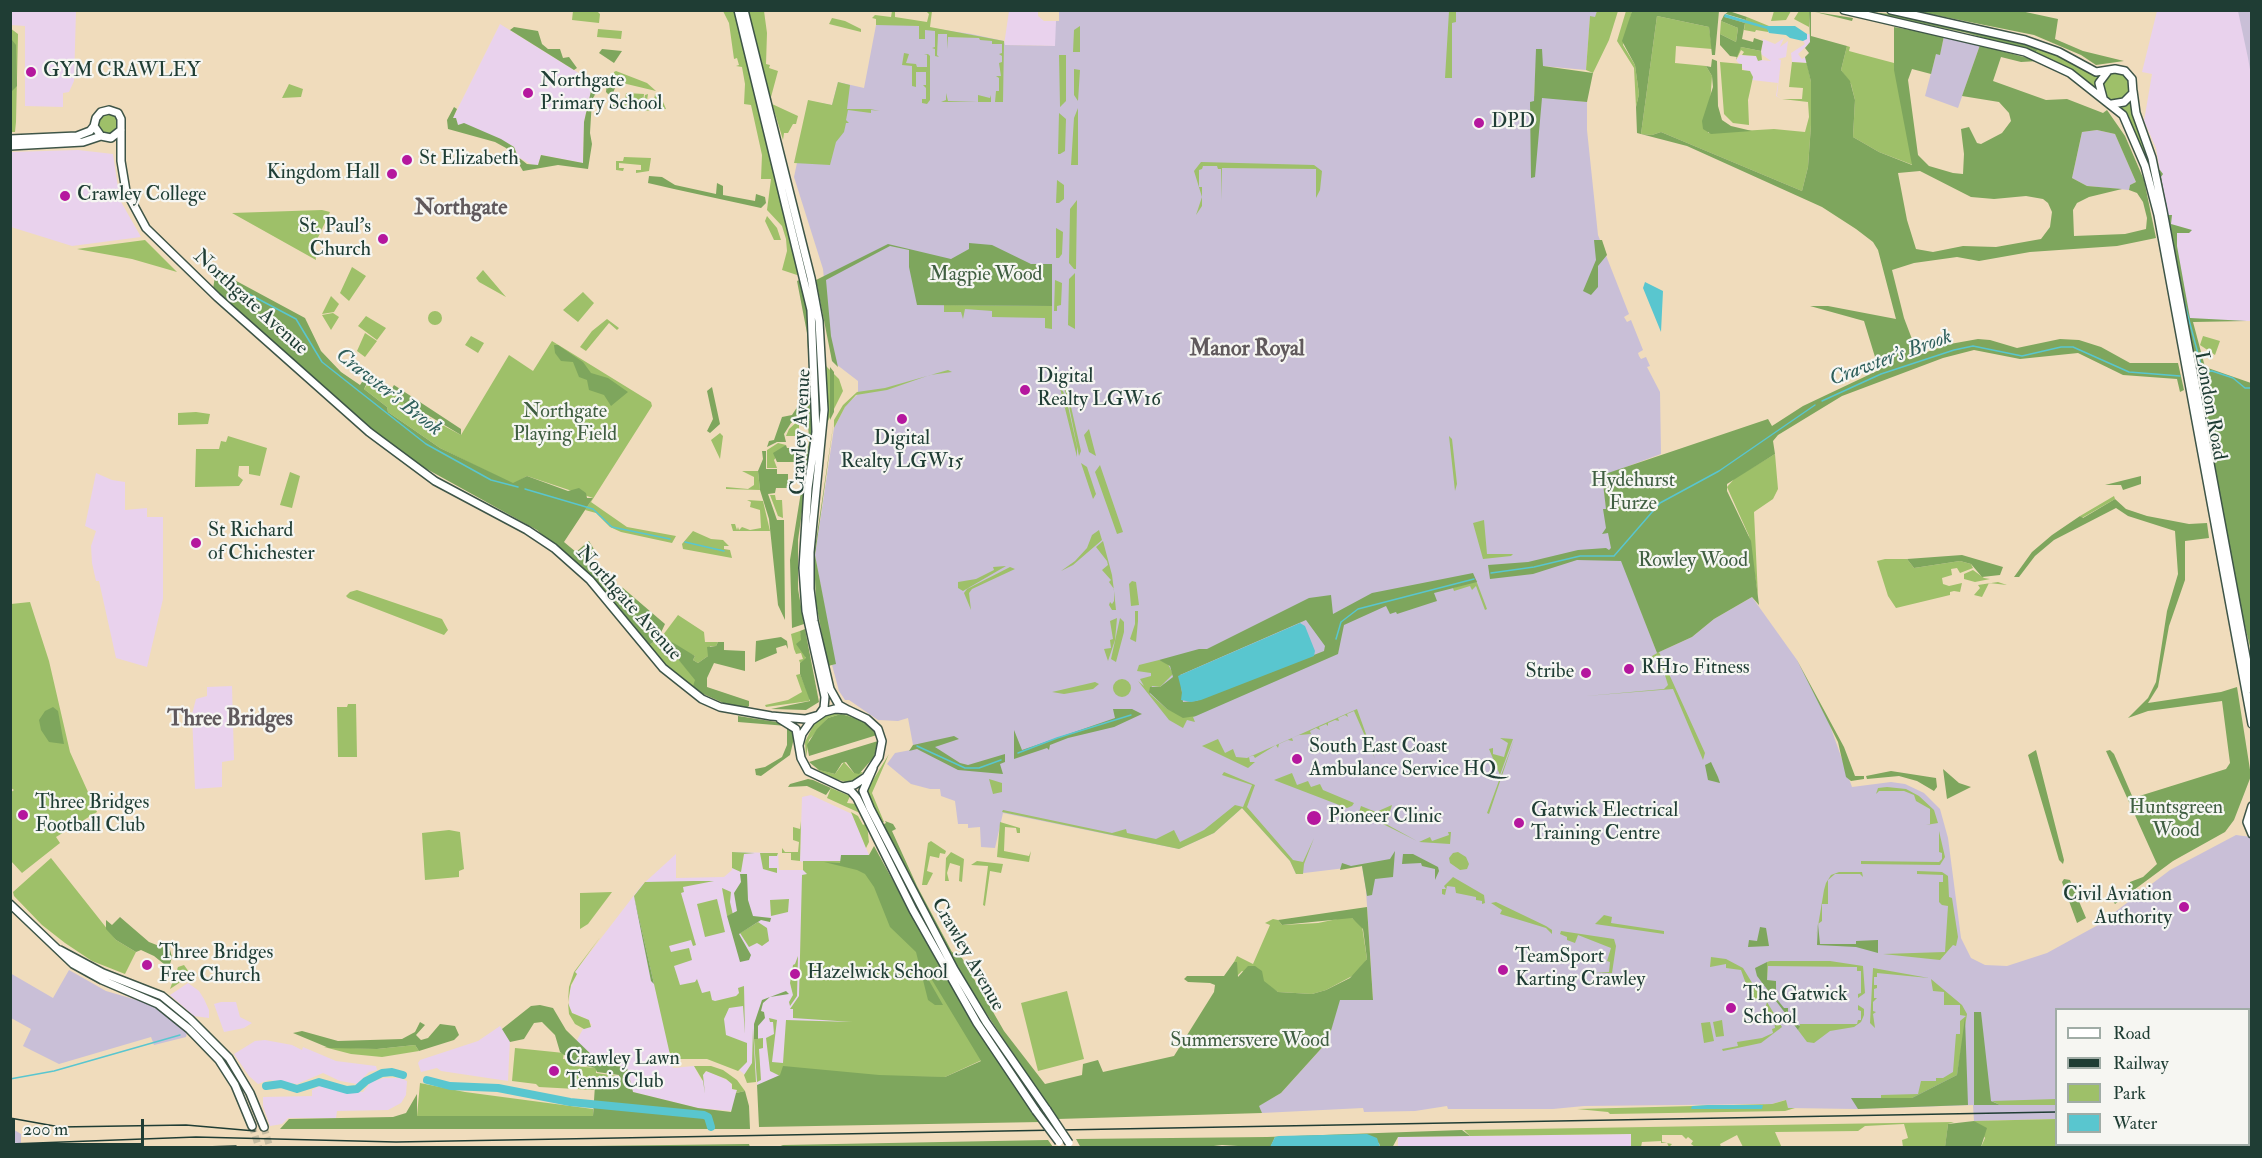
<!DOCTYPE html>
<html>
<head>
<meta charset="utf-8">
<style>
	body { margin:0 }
	#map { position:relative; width:2262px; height:1158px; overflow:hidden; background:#f0dcbc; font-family:"IM FELL Double Pica",serif }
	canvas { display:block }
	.frame { position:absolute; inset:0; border:12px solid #1f3d34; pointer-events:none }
	.legend { position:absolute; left:2055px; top:1008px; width:195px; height:138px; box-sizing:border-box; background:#f6f6f2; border:2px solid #a0aca6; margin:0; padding:8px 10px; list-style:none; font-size:18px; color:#1f3d34 }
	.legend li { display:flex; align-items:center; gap:12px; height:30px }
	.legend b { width:30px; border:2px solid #a0aca6 }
	.scale { position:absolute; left:12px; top:1119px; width:132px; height:27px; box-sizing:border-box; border:3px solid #1f3d34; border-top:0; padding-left:8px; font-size:18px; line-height:21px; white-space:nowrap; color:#1f3d34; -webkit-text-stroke:4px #f6f6f2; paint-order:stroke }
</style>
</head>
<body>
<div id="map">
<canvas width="2262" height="1158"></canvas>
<div class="frame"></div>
<ul class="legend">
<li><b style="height:8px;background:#fff"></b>Road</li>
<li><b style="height:8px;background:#1f3d34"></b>Railway</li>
<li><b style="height:16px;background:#9ec069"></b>Park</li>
<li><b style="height:16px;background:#59c6cf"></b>Water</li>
</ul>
<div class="scale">200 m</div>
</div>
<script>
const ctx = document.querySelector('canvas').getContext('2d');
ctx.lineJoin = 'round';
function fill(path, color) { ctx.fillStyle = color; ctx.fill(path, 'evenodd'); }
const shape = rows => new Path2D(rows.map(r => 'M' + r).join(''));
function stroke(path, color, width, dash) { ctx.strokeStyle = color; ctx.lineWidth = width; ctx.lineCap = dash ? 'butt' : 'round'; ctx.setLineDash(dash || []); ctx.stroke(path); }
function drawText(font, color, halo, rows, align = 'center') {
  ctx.font = font + ' "IM FELL Double Pica",serif'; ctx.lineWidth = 4.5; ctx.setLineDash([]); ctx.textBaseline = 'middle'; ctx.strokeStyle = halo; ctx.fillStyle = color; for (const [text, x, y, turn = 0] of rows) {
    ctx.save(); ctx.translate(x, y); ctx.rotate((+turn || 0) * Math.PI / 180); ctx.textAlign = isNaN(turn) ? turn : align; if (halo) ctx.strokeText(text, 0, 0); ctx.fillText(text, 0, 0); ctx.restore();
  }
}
const built = shape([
	[11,10,76,11,74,81,69,92,63,93,63,107,25,106,25,26,11,25],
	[1009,11,1038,11,1038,16,1044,21,1056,21,1056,46,1004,45],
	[2157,11,2251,11,2251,321,2186,321,2156,148,2144,121,2152,74,2142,72],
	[500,24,593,82,584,122,583,163,541,155,538,165,534,166,518,157,514,147,501,140,452,128,451,122],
	[1807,34,1810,34,1810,43,1798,54,1802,59,1805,57,1807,63,1792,62,1791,53,1805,44,1803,41,1807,39],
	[1784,38,1780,47,1788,41,1786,57,1778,59,1781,60,1777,96,1782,99,1776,96,1778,83,1752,80,1736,60,1740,55,1757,56,1761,60,1771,61,1761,54,1763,39,1775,44],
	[78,150,113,154,120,200,141,237,72,246,11,227,11,152],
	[96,473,112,480,125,482,125,510,147,508,147,517,163,517,163,599,147,667,116,658,99,581,96,581,92,563,91,546,96,531,85,526],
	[232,686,234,760,222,762,222,787,195,789,192,714,196,699,207,696,207,687],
	[811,795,852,814,869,855,841,855,841,863,984,1059,758,1093,757,1081,753,1082,736,1067,705,1057,671,1058,673,1068,694,1066,702,1081,703,1073,708,1071,731,1082,732,1089,737,1090,733,1111,698,1108,633,1092,627,1068,602,1063,576,1042,583,1029,592,1025,587,1019,572,1013,569,1006,570,989,577,974,575,972,642,885,676,854,676,878,724,877,732,870,732,852,778,853,779,870,803,870,803,862,800,861,802,797],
	[188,983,199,991,204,999,209,1010,209,1018,194,1016,170,995],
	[221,1002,236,1002,240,1017,252,1023,244,1028,224,1032,214,1004],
	[500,1026,510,1039,508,1081,441,1071,437,1068,421,1072,418,1063,420,1060,478,1041],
	[265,1040,292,1045,302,1050,303,1047,336,1061,376,1066,377,1070,369,1072,357,1084,340,1081,323,1073,297,1084,269,1080,258,1084,249,1076,234,1054,255,1041],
	[384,1078,400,1078,407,1081,406,1095,401,1103,388,1110,337,1111,336,1118,288,1118,282,1124,270,1126,263,1106,263,1097,312,1096,312,1090,323,1084,338,1091,363,1092,371,1082],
	[1631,1134,1631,1147,1398,1148,1398,1137]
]);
const industrial = shape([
	[1059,11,1597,11,1596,17,1590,17,1586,70,1542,66,1542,50,1537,49,1534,96,1587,102,1587,130,1598,235,1629,314,1624,317,1627,322,1631,320,1643,350,1638,353,1639,356,1641,359,1646,357,1650,366,1647,367,1660,392,1661,454,1602,476,1609,527,1657,653,1692,637,1714,619,1752,597,1797,660,1828,720,1852,787,1891,782,1905,784,1924,793,1940,809,1948,838,1961,938,1971,958,1985,965,2007,966,2047,953,2098,925,2170,870,2236,835,2251,837,2251,1094,2248,1094,2248,1010,2056,1010,2056,1101,2014,1105,2056,1105,2056,1119,1974,1121,1973,1105,1855,1109,1788,1108,1785,1100,1772,1104,1584,1106,1553,1109,1448,1109,1447,1106,1415,1111,1364,1112,1363,1108,1262,1113,1258,1106,1281,1093,1328,1041,1339,1000,1373,999,1366,890,1362,866,1296,874,1290,861,1242,808,1214,833,1179,849,1003,813,995,848,981,847,980,827,968,828,968,824,958,824,955,801,941,796,940,789,930,789,911,784,887,764,895,753,916,749,913,745,908,718,898,721,878,720,849,700,845,700,839,691,832,665,835,664,815,555,834,428,846,405,858,394,858,381,832,361,823,269,794,177,810,101,832,105,838,82,864,88,877,20,971,34,1004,41,1005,45,1055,46,1056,21,1059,21],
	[2238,11,2251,11,2251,75,2248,58],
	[1944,36,1980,45,1958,108,1925,96,1936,54,1940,54],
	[2097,130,2115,134,2136,182,2130,185,2129,190,2087,186,2072,178,2082,132],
	[69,970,106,991,154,1005,187,1032,186,1037,154,1045,151,1037,59,1064,23,1046,31,1029,11,1018,10,973,53,998],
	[11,1128,21,1134,21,1147,11,1147]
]);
const green = shape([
	[573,11,597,11,600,14,599,23,572,20],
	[723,11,735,11,801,274,797,275,782,270,787,251,786,239,782,226,767,210,771,179,761,179,762,155,751,105,744,104,745,84,742,67,736,66,739,65,737,58,734,59,729,23],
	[747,11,764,11,767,33,766,64,770,65,769,68,778,71,771,97,772,104,798,116,796,124,793,124,788,133,784,133,783,140,758,56],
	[892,11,895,11,895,17,927,22,929,14,926,11,932,11,930,27,1004,41,1003,102,995,102,996,91,999,91,999,78,996,76,1001,76,999,63,1002,62,1002,56,999,54,1002,53,1002,44,992,44,992,41,980,40,979,38,948,37,947,49,947,34,938,34,937,55,939,57,935,56,935,49,932,48,935,47,935,31,925,30,925,39,919,39,919,26,876,25,876,19,872,18,875,15,891,17],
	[1449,11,1456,11,1456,22,1452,23,1452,78,1445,78],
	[1597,11,1618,11,1609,40,1593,73,1586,70,1590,16,1595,17],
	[1626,11,1632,11,1623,45,1635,65,1639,94,1636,107,1634,68,1617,41],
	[1774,11,1791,11,1786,20,1771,21],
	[1799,11,1809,11,1809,27,1794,19],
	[1657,16,1709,27,1712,49,1676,46,1675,63,1706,66,1712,76,1708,133,1774,129,1805,132,1809,117,1808,102,1782,99,1802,99,1803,88,1789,87,1792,62,1807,63,1811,82,1811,125,1808,167,1802,191,1661,132,1652,135,1641,134],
	[1724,17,1746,20,1747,17,1769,26,1768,32,1756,30,1755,32,1744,30,1745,23],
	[832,18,845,21,861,29,861,32,829,24],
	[1721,21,1738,28,1736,42,1720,34],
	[1080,26,1080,52,1073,52,1074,30],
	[10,28,18,34,16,122,15,132,11,132],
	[598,29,622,31,621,39,597,37],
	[1847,46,1850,47,1849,51,1860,54,1894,63,1913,165,1879,152,1853,137,1855,100,1851,84,1841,70],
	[1741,47,1761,51,1762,60,1758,61,1756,56,1742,55,1744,52,1741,50,1736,60,1738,50],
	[2038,47,2099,74,2095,88,2064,67,2036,53],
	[904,53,909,54,906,63,916,64,917,67,927,67,927,55,924,55,928,54,930,56,930,100,927,104,922,103,922,99,926,99,926,88,923,85,926,85,926,72,916,72,916,87,912,86,912,66,902,65],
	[1059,55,1066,55,1066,101,1060,107],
	[1720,62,1742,64,1742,70,1750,71,1753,77,1748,100,1749,125,1733,123,1724,114],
	[1074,69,1080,70,1078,101,1074,95],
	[616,71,647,83,656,91,614,81,614,72],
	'2102 87a14 14 0 1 1 28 0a14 14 0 1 1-28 0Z',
	[838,82,850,85,847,109,870,109,880,111,871,110,871,113,848,110,846,120,849,123,846,123,844,132,836,142,830,165,794,163,808,100,832,105],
	[289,84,303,89,301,97,282,98],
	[626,93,644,94,642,111,624,109],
	[946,93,948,101,978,102,978,95,990,98,991,95,991,102,941,102,946,100],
	[648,94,646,107,653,107,655,94,660,95,666,109,643,111,645,95],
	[2131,101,2148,159,2156,194,2121,108],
	[1078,108,1078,165,1071,165,1074,118],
	[1059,113,1066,119,1065,151,1060,154,1058,154],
	'98 124a10 10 0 1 1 20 0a10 10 0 1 1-20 0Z',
	[624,157,651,158,649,171,636,173,636,170,641,170,641,165,619,163,619,168,624,168,623,171,616,170,616,161,623,161],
	[1201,162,1314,165,1322,171,1320,190,1316,198,1316,169,1222,168,1221,200,1221,169,1218,169,1217,166,1203,166,1202,169,1199,170,1199,187,1202,187,1202,206,1196,215,1202,197,1194,171],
	[1057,180,1064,185,1064,199,1059,203,1056,203],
	[1077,200,1076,269,1074,269,1069,263,1070,209],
	[322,210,330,212,314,246,316,260,232,213],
	[767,216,777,228,781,240,774,240,765,221],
	[1056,228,1063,232,1062,254,1059,258,1056,258],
	[145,240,177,272,132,259,77,249],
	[352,267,366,276,349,301,340,293],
	[483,270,506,297,479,282,476,278],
	[1075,273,1075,329,1068,325,1069,279],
	[1055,280,1062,283,1061,305,1057,306,1057,311,1054,311],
	[583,292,594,303,578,322,563,310],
	[331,296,339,304,334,312,322,314],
	[944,305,1052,306,1052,329,1045,328,1045,318,992,317,992,311,965,309,963,319,961,312,944,312],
	'428 318a7 7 0 1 1 14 0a7 7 0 1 1-14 0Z',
	[333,313,339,317,331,330,322,315],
	[366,316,386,328,377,340,358,326],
	[607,319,619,328,617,330,609,323,586,351,580,347,592,331],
	[365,333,377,341,365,357,357,351],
	[471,336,484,343,478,353,465,345],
	[2203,336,2220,341,2215,355,2200,345],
	[552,341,651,402,652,406,591,502,627,527,676,536,672,543,621,532,610,527,596,513,585,510,593,498,527,476,513,484,440,448,388,412,387,407,364,389,370,381,388,393,391,390,418,412,461,435,509,355,533,371],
	[826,366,839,379,843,391,827,423],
	[948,370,952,372,930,375,887,390,856,395,845,407,834,428,834,420,843,405,857,392,885,388],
	[1060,380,1067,389,1081,451,1079,456,1067,396],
	[1059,384,1066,397,1077,447,1077,457],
	[196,412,210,414,208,424,178,425,178,413],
	[799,420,805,421,799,422,799,436,786,436,789,429],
	[1089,429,1096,456,1089,452,1084,435],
	[720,433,723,436,720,459,711,440],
	[228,436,267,448,260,476,249,474,249,466,239,466,238,476,243,480,239,486,195,487,196,449,219,449,221,441,226,442],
	[1449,436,1452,439,1457,484,1455,491],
	[778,443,786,445,774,460,777,468,767,468,767,450],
	[1775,454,1778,489,1773,499,1754,512,1758,596,1749,536,1727,487,1735,478],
	[1081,463,1087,467,1096,494,1093,499],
	[1100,465,1123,532,1117,534,1095,472],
	[742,471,758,471,760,490,726,489,726,487,748,489,754,485,754,477],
	[290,472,300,476,292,508,280,505],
	[770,495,775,495,776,500,782,500,783,518,778,516],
	[2114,496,2115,499,2082,518,2080,516],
	[747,500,763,501,770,531,733,531,731,524,735,524,737,530,738,527,739,530,742,527,750,530,761,528,760,510,750,507,751,502],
	[1484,520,1487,554,1513,554,1511,556,1483,559,1473,523],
	[1099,530,1102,540,1073,565,1061,571,1075,561,1087,548,1092,535],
	[693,531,711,539,723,540,729,546,724,546,724,549,730,550,732,558,683,549,682,544],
	[1103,541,1112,575,1114,591,1116,610,1112,610,1109,605,1110,602,1112,604,1114,601,1114,589,1109,582,1111,580,1102,570,1108,565,1107,561,1096,547],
	[1885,559,1907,559,1914,568,1960,561,1971,564,1973,568,1960,573,1957,568,1951,569,1952,575,1942,578,1943,584,1949,586,1962,583,1960,592,1954,591,1950,592,1950,595,1896,608,1888,596,1877,561],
	[1006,566,963,591,958,588,958,582,976,579,994,570,993,567],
	[1010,567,1015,569,972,589,969,593,971,610,964,593,967,589],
	[1973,570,1984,578,1990,579,1975,582,1964,579,1964,574],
	[1476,580,1487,609,1485,610,1476,586,1472,590,1470,586,1454,591,1453,588],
	[1132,581,1136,582,1139,605,1131,606,1129,584],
	[1998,582,2007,585,1989,583,1982,597,1974,595,1980,588,1978,585],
	[357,590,442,619,448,630,444,635,348,598,346,596,350,592],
	[30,602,49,661,70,752,97,812,56,837,60,843,22,873,11,861,10,793,14,790,11,788,11,604],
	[1135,611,1138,611,1138,621,1136,642,1130,639,1135,624],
	[678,615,704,632,705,642,718,642,716,646,710,646,708,656,698,663,693,660,695,656,680,649,663,635],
	[1117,618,1115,640,1108,661,1104,649,1111,648,1110,640,1113,639,1110,621],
	[1120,618,1124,622,1124,632,1116,662,1111,659],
	[800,631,806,659,800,663,799,660,803,659,801,653,796,654,794,649,791,634],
	[641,639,649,645,658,639,664,642,696,680,692,689,677,678],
	[1659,652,1705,753,1703,760,1673,689,1586,696,1664,689,1668,685,1664,672,1657,657,1652,659,1652,656],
	[1159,660,1168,664,1173,674,1160,687,1152,686,1150,694,1167,709,1185,716,1196,716,1193,717,1195,722,1187,720,1183,728,1169,720,1138,681,1144,686,1140,679,1151,676,1151,673,1137,671,1139,665],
	[800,674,810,698,809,701,766,707,765,705,788,700,802,692,796,675],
	'1113 688a9 9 0 1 1 18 0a9 9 0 1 1-18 0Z',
	[1095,682,1099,684,1093,689,1064,694,1052,692],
	[348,704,356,704,357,757,338,757,337,707,347,707],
	[1357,709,1375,759,1354,711,1347,714,1348,717,1345,715,1338,718,1339,721,1335,720,1328,723,1328,726,1326,724,1319,727,1320,730,1316,728,1310,731,1311,734,1299,735,1292,738,1293,741,1288,740,1279,744,1278,748,1276,745,1255,758,1253,755,1249,757,1250,762,1255,762,1248,768,1202,746,1218,739,1225,753,1233,749,1236,757,1247,758],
	[841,711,864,721,841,714,828,718,809,740,806,757,805,742,814,724,830,712],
	[1500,738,1513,739,1500,775,1489,749,1493,748,1493,754,1504,757,1508,743],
	[1514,740,1489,814,1487,813],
	[889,754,872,793,884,822,881,824,867,790],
	[844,762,854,773,863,772,857,779,846,782,835,779,816,769,835,774],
	[1224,772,1255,785,1247,807,1293,860,1303,862,1314,838,1304,864,1303,874,1296,874,1290,861,1242,808,1214,833,1179,849,1002,812,1003,810,1112,833,1126,829,1127,833,1156,839,1174,830,1180,842,1204,830,1235,805,1243,807,1252,785,1222,775],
	[1292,773,1297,785,1308,781,1311,787,1320,784,1323,790,1354,803,1352,806,1347,808,1274,780],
	[989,779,1002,783,1002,792,993,794],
	[1887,787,1906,789,1919,796,1934,810,1938,823,1926,825,1930,824,1930,809,1916,801,1914,795,1904,791,1879,791,1876,794,1878,788],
	[831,788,850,796,847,803,856,804,862,814,827,798],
	[1392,805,1386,824,1417,841,1359,812,1361,806,1376,812],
	[851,812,858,816,863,825,865,824,863,816,867,825,869,842,866,848],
	[801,821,800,861,791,860,791,853,782,853,782,848,785,852,798,852,799,842,793,840,793,827,800,829],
	[1000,822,1020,828,1020,833,1017,833,1016,828,1005,827,1004,851,1029,856,1031,851,1029,862,997,857],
	[449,830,460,832,464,869,459,871,459,877,425,880,422,833],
	[1939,831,1945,857,1940,865,1861,864,1861,861,1939,862,1942,859,1942,853,1939,852],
	[1448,832,1451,832,1450,844,1419,842,1430,837,1432,841,1449,835],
	[931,841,946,851,945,854,940,853,939,858,930,856,927,871,933,873,927,885,922,885,928,843],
	[732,852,755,853,744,854,741,872,743,873,732,868],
	[951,852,964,859,962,882,959,881,960,866,950,863,947,873,949,881,945,881,946,858],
	[760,853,778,853,777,856,769,856,769,868,777,868,777,873,763,869],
	[1453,853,1458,852,1466,857,1469,864,1467,869,1460,870,1450,863,1449,858],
	[51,858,116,940,136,952,125,974,92,961,65,943,42,925,14,896,13,892],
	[803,861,871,861,984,1059,945,1077,780,1076,770,1071,766,1038,774,1034,773,1022,770,1022,769,1018,777,1020,772,1062,783,1063,786,1020,852,1022,793,1018,793,1009,790,1009,799,996,802,875,807,874,803,870],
	[977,861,1003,864,1001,873,990,871,985,906,983,905,988,866,971,865],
	[1917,871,1942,872,1948,876,1949,897,1952,898,1958,937,1956,946,1953,945,1940,960,1883,954,1945,952,1948,906,1942,905,1939,902,1939,882,1943,882,1943,875,1917,874],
	[1839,872,1862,872,1863,877,1860,874,1835,874,1828,880,1828,904,1822,904,1822,921,1818,924,1816,938,1824,890,1826,883,1831,875],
	[1453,877,1484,895,1485,903,1482,904,1482,901,1476,900,1476,897,1456,893,1455,887,1447,886,1445,895,1442,894,1442,889,1446,889,1444,886],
	[694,881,714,881,683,887,684,892,681,893,696,945,693,946,691,940,669,946,671,952,689,948,692,960,674,966,680,985,695,982,697,979,702,993,710,991,712,1000,715,1001,736,996,739,993,738,988,744,986,745,1034,743,1006,729,1008,724,1019,726,1035,747,1043,747,1062,738,1071,707,1059,671,1059,634,896,645,882],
	[722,888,731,892,730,902,733,915,727,916],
	[612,892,588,924,580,929,580,893],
	[717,899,725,932,705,937,697,904],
	[789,899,788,912,771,916,770,900],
	[1496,902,1546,926,1552,930,1552,934,1546,928,1500,914,1502,910,1491,903],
	[1604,915,1612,917,1611,923,1664,931,1664,934,1595,924],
	[1347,917,1352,918,1362,926,1367,959,1356,974,1326,990,1312,994,1278,992,1242,971,1237,976,1234,962,1237,956,1253,964,1270,925,1265,923,1273,919,1278,920,1282,925,1318,923],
	[758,922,767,928,769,941,762,946,757,943,749,947,740,933],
	[1561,931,1614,939,1616,946,1612,973,1594,973,1609,972,1610,962,1607,961,1611,948,1578,935,1575,943,1567,940,1567,937,1560,934],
	[601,936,575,972,577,974,571,985,568,1002,569,987,574,972],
	[798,956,797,996,790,1006,789,1002,793,995,790,983,793,965,795,964],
	[1711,957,1726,959,1743,968,1762,999,1753,1001,1750,983,1746,984,1741,970,1726,968,1726,964,1710,967],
	[1770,961,1830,961,1863,966,1865,993,1858,998,1858,994,1861,993,1861,971,1857,971,1857,967,1768,966,1767,981,1767,962],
	[184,965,189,972,188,977,170,989,178,967],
	[1873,968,1929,978,1877,973,1877,977,1874,977,1874,985,1877,985,1877,988,1874,989,1874,998,1877,998,1873,1002,1873,1011,1876,1012,1873,1014,1875,1028,1870,1023],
	[1931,979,1962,1005,1967,1014,1957,1075,1912,1098,1881,1098,1881,1095,1918,1094,1921,1081,1936,1081,1936,1078,1943,1078,1953,1072,1956,1034,1960,1034,1960,1021,1966,1016,1960,1015,1960,1005,1944,1005,1944,992,1933,991],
	[1067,991,1084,1059,1038,1071,1021,1003],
	[1767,1002,1782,1027,1761,1043,1723,1051,1722,1049,1738,1046,1737,1042,1762,1038,1773,1033,1772,1029,1775,1028,1774,1019,1769,1019,1768,1011,1765,1009],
	[568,1003,572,1013,589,1020,591,1027,584,1029,575,1024,569,1014],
	[1858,1005,1864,1009,1864,1015,1861,1022,1854,1027,1830,1031,1814,1043,1807,1042,1798,1030,1800,1024,1857,1024,1858,1020,1861,1020,1861,1011,1858,1010],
	[1722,1020,1724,1036,1716,1037,1713,1022],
	[1710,1022,1714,1041,1704,1043,1701,1023],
	[753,1028,756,1082,747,1083,744,1075,752,1063],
	[763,1038,763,1048,759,1049,761,1080,757,1082,754,1039],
	[415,1045,419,1051,382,1057,351,1054,324,1047,377,1049],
	[515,1048,564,1053,563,1059,574,1060,574,1066,596,1068,596,1073,618,1076,617,1086,595,1084,594,1090,539,1087,536,1084,512,1081],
	[694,1066,711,1066,723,1070,737,1080,745,1091,736,1093,737,1090,732,1089,732,1084,726,1079,706,1071,703,1075,705,1094,703,1081],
	[420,1083,465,1092,593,1109,593,1116,417,1116],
	[2056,1099,2056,1105,2000,1105,1992,1101],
	[1786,1100,1788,1108,1795,1108,1785,1111,1610,1114,1608,1112,1577,1109,1772,1104],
	[2249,1116,2251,1116,2251,1147,1981,1147,1985,1138,1974,1121,2056,1119,2056,1144,2248,1144],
	[1954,1122,1948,1124,1945,1148,1903,1147,1902,1140,1908,1138,1904,1124,1865,1126,1858,1131,1775,1132,1782,1148,1743,1147,1737,1135,1720,1144,1721,1147,1695,1147,1691,1144,1693,1141,1688,1137,1686,1139,1682,1135,1662,1135,1662,1142,1672,1144,1669,1147,1667,1143,1661,1143,1661,1141,1642,1142,1641,1147,1631,1148,1631,1134,1470,1136,1464,1130]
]);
const forest = shape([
	[1632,11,1719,11,1715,55,1712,55,1709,27,1657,16,1641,134,1652,135,1661,132,1802,191,1808,167,1811,125,1811,82,1805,57,1809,53,1805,48,1810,42,1809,11,1853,18,1852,21,1811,11,1811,36,1847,46,1841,70,1850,81,1855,100,1853,137,1879,152,1912,165,1894,70,1894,27,1944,36,1940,55,1936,54,1931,74,1912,69,1908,80,1918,155,1929,166,1953,173,1963,174,1964,154,1961,129,1969,127,1977,143,1981,144,2002,133,2011,121,2009,113,1999,102,1962,96,1980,45,2038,61,2021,62,2001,57,1993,81,2046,100,2067,99,2103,113,2107,110,2125,136,2144,180,2156,238,2117,246,2030,252,1979,261,1957,257,1914,263,1892,270,1904,318,1918,355,1950,344,1978,339,1990,340,2017,348,2060,339,2079,340,2101,347,2130,363,2178,363,2184,390,2180,392,2177,379,2123,375,2078,353,2020,359,1974,350,1943,358,1842,396,1778,435,1773,441,1775,454,1727,484,1727,491,1751,541,1759,605,1752,597,1714,619,1692,637,1657,653,1621,561,1577,560,1533,574,1490,579,1488,565,1528,562,1578,550,1606,548,1609,550,1611,548,1608,533,1602,534,1606,528,1603,509,1606,509,1602,475,1768,419,1772,426,1803,406,1879,370,1864,321,1810,306,1828,306,1896,319,1878,250,1873,242,1856,229,1822,207,1687,146,1637,133,1636,107,1639,94,1635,65,1622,41],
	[2097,130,2115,134,2136,182,2130,185,2129,190,2137,193,2143,202,2147,218,2146,229,2125,234,2074,236,2073,210,2077,203,2089,197,2122,189,2087,186,2072,178,2082,132],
	[1920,171,1971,197,1994,199,2026,196,2043,199,2048,203,2052,212,2050,227,2041,239,1996,247,1963,246,1933,252,1916,249,1907,220,1898,173],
	[1729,11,1747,17,1746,20,1726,14,1725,17,1745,23,1742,39,1753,42,1754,38,1763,41,1761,51,1741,47,1737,57,1730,56,1720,45,1720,34,1736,42,1738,28,1721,21,1724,15],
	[1863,11,1915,17,2038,47,2036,53,1967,33],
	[1915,11,2021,11,2058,19,2055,39,2083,51,2124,61,2096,65,2081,55,2034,35],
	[514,27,538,31,542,44,548,49,560,49,563,58,569,57,577,68,574,70,510,30],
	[12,40,16,45,17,86,12,91],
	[602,49,622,51,614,63,599,53],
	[1536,49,1542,49,1543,66,1593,73,1587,102,1542,98,1535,177,1531,178,1530,102,1534,101],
	[1712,59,1717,61,1718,106,1722,120,1731,126,1752,131,1711,134,1703,129,1702,121,1713,87,1712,76,1706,66,1711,67],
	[588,75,594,79,597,91,592,100,590,133,592,144,588,169,558,165,523,171,514,156,506,148,495,142,448,129,447,120,454,107,457,109,453,118,456,118,458,125,464,123,501,139,514,147,518,157,527,164,538,165,541,155,583,163,584,122,593,82],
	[607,83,612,84,615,88,613,93,620,98,617,107,610,107,611,97,606,92],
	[2157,170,2160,170,2163,174,2161,177,2168,215,2172,215,2171,224,2192,230,2189,233,2177,233,2177,246,2190,318,2247,321,2193,322,2205,367,2251,383,2251,651,2237,593],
	[649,176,662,177,675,185,716,194,717,183,723,186,723,195,755,201,756,194,765,197,766,203,761,208,674,189,648,183],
	[1594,240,1602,240,1607,255,1598,266,1598,287,1591,295,1583,291,1596,260],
	[969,243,992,245,1031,264,1052,264,1052,306,917,305,909,267,909,250,890,246,826,280,831,336,838,367,832,361,816,280,888,244,951,259,969,249],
	[216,270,305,318,321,351,341,372,360,385,368,373,371,375,364,389,387,407,388,412,440,448,513,483,527,476,568,491,579,488,586,493,587,498,593,498,564,542,576,552,589,541,595,551,590,560,594,571,623,588,665,624,658,639,649,645,641,639,599,586,537,530,405,457,349,412,213,289],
	[802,279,809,322,814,426,798,540,798,589,804,624,792,628,790,560,804,473,801,472,809,443,808,419,799,418,791,423,784,434,786,442,777,442,767,447,769,441,774,440,782,417,792,415,807,392,801,390,809,366,807,333,797,281],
	[554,345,558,345,583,362,591,373,608,378,628,392,611,406,604,395,589,390,587,380,579,377,573,362,561,361,555,353],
	[830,367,834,372,834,412,830,420],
	[394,385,461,429,461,435,426,414,405,405,399,394,391,390],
	[712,387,720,424,710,433,707,431,713,419,707,391],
	[834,420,815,555,836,664,828,666,816,603,814,555],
	[786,445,787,448,794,448,794,462,777,462,773,453],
	[762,451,766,451,766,469,777,469,777,474,788,474,788,488,776,488,775,493,768,494,777,520,784,520,785,620,778,605,769,519,760,490,758,471,763,459],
	[2141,476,2141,484,2123,490,2121,485,2105,485],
	[2115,499,2126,509,2147,516,2189,524,2207,523,2209,538,2185,541,2185,580,2169,626,2158,687,2148,703,2221,692,2237,687,2251,776,2234,820,2225,832,2173,861,2115,904,2113,901,2128,889,2130,882,2143,877,2157,864,2106,751,2110,750,2114,754,2133,798,2226,769,2230,763,2222,701,2148,711,2128,718,2148,698,2156,682,2167,611,2178,574,2175,531,2128,516,2116,508,2054,540,2035,556,2019,577,2014,577,2032,552,2052,535,2080,516,2083,518],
	[1962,555,2003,567,2000,575,1982,577,1971,564,1960,561,1914,568,1907,559],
	[1473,573,1477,582,1434,593,1437,601,1397,614,1396,612,1390,614,1386,606,1344,625,1338,654,1196,716,1183,718,1167,709,1149,692,1150,687,1160,687,1173,677,1170,666,1159,660,1199,649,1207,649,1309,598,1331,595,1333,614,1372,593],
	[1306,620,1325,646,1324,651,1196,701,1183,702,1180,675],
	[805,629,819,702,806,710,771,709,810,701,800,674,800,663,806,658,796,644,801,640,800,631],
	[781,637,787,641,788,649,786,645,776,648,777,653,755,662,756,641],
	[667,639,695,656,693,660,698,663,708,656,707,647,716,646,718,642,724,642,724,650,745,651,745,671,714,663,707,678,707,687,749,701,749,706,746,708,728,705,692,689,695,680,664,642],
	[1797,660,1844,747,1855,776,1864,776,1864,779,1851,781,1846,777,1838,742],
	[53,707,58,711,64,744,49,742,41,730,39,720,45,711],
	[1113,709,1132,709,1142,714,1114,727,1068,738,1050,745,1049,750,1047,748,1014,759,1014,730,1022,750,1115,718],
	[841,714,864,721,877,735,809,756,807,745,817,729,828,718],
	[738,716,783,723,793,731,794,738,790,755,761,776,756,775,755,769,765,767,782,757,787,745,787,726,738,722],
	[954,736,959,739,935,747,960,763,968,765,1005,754,1005,762,1000,764,1003,774,958,770,917,749,909,751,913,745],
	[878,741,874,757,859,774,854,773,846,762,842,763,835,774,819,770,809,762],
	[2036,750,2064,860,2063,864,2059,860,2028,755],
	[1711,762,1718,777,1720,783,1708,780,1705,765],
	[1943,769,1959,783,1971,787,1947,799],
	[1891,771,1936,778,1937,787,1934,791,1917,781,1899,776,1867,779,1866,776],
	[808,779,813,780,831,788,826,795,807,786,788,787,790,784],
	[885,821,893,824,896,829,892,831,917,886,952,952,962,958,1004,1031,1045,1084,1082,1075,1083,1064,1098,1060,1103,1072,1174,1056,1214,992,1215,985,1210,983,1188,982,1184,979,1187,976,1224,976,1234,962,1237,962,1238,977,1248,966,1255,966,1262,971,1264,981,1278,992,1312,994,1326,990,1350,978,1367,959,1363,929,1352,918,1282,925,1278,920,1367,907,1373,1000,1340,1000,1328,1041,1281,1093,1259,1106,1262,1113,1057,1119,960,974,892,846,890,837,886,834,882,825,886,823],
	[874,846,909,910,1041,1122,759,1127,757,1085,780,1075,783,1066,879,1075,945,1077,981,1061,926,970,927,977,943,1005,935,1005,928,1000,916,952,890,927,874,887,865,874,857,870,824,862,840,863,841,855,869,855],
	[1395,851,1393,877,1375,879,1372,895,1367,896,1362,866,1340,870,1342,863,1351,866,1390,859],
	[1403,854,1413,854,1438,867,1439,871,1435,880,1435,869,1422,866,1421,863,1402,864],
	[740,874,747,874,748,900,753,916,771,918,770,922,761,920,739,934,751,955,749,960,740,962,727,916,737,911,734,893,741,882],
	[2064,879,2070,880,2086,918,2077,923,2062,882],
	[634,896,637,909,654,984,651,981],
	[120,917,149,942,167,949,169,946,172,957,169,968,154,956,141,950,136,952,116,940,106,929,106,920,112,925],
	[1818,924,1820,944,1856,944,1856,941,1878,940,1878,953,1856,947,1817,945],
	[1760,927,1766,928,1769,946,1748,947,1749,940,1757,941],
	[1767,962,1767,980,1776,981,1776,998,1784,1008,1788,1008,1788,1013,1795,1013,1795,1024,1800,1026,1798,1030,1757,976,1755,968],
	[786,991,789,994,770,997,763,1003,761,1011,764,1012,765,1018,758,1026,758,1039,754,1039,754,1024,762,1000],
	[540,1005,553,1008,566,1030,599,1062,627,1068,633,1092,698,1108,731,1112,736,1093,745,1091,749,1106,750,1129,280,1129,289,1119,393,1117,406,1113,417,1094,417,1116,593,1116,595,1085,618,1087,619,1075,597,1072,595,1068,577,1064,560,1052,555,1035,542,1022,534,1023,524,1039,510,1042,502,1029,531,1006],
	[1974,1012,1981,1012,1991,1101,2000,1105,1974,1105],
	[1965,1018,1968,1105,1858,1109,1851,1098,1912,1098,1957,1075],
	[420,1022,425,1025,416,1035,421,1040,428,1038,440,1024,455,1026,459,1035,454,1040,419,1051,415,1045,377,1049,329,1048,293,1033,302,1031,338,1041,402,1039,415,1032],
	[1974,1121,1987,1128,1981,1147,1945,1147,1948,1124],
	[1462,1130,1470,1136,1398,1137,1392,1148,1380,1147,1379,1143,1275,1137,1270,1148,1222,1145,1197,1148,1081,1148,1076,1139,1267,1137],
	[1048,1140,1053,1147,778,1147,783,1145],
	[749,1144,750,1147,453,1147,589,1146]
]);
const water = shape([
	[1725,14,1765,26,1795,26,1807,34,1807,39,1803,41,1790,38,1786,35,1769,33,1767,29,1724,17],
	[1645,282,1663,291,1661,332,1643,288],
	[1300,623,1305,626,1315,651,1314,656,1201,700,1191,702,1181,700,1182,692,1178,676],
	[1708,1105,1763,1105,1762,1109,1691,1109,1692,1106],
	[1367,1134,1377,1138,1380,1147,1270,1147,1275,1137,1279,1136]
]);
const stream = shape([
	[2165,201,2171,234],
	[2172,239,2174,250],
	[228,283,296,319,322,362,426,444,491,480,518,487],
	[2181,290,2201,365],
	[2197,372,2212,371,2233,378,2245,388,2252,388],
	[1822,401,1881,374,1954,350,1973,346,2022,356,2061,347,2073,347,2129,372,2180,376],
	[525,489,593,509,612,527,670,539],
	[685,542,724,551],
	[1491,573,1534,567,1580,556,1614,556,1660,503,1719,471,1815,405],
	[1336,639,1341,622,1358,609,1474,579],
	[917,746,965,768,979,768,1001,760],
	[1018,753,1057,738,1131,715],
	[10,1079,54,1071,180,1035]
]);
const river = shape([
	[427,1080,450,1086,498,1088,570,1102,704,1115,708,1117,711,1127],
	[266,1086,281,1084,297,1089,319,1082,347,1090,357,1089,366,1081,382,1073,392,1072,403,1075]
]);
const primaryTunnel = shape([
	[252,1126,259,1148],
	[264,1127,270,1148]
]);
const primary = shape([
	[738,10,811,310,816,432,808,488,803,568,806,611,825,697,824,708,819,715],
	[744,10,811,278,819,321,824,410,810,552,810,589,814,621,830,689,839,705,848,710],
	[1844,10,2025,52,2070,73,2123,115,2145,166,2158,215,2252,724],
	[1891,10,2025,40,2059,52,2096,72,2115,69,2125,71,2132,79,2133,93,2124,102,2112,104],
	[2133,91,2136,113,2152,158,2163,211,2252,689],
	[2103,98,2099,83,2108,71],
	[121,130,111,138,101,136,94,126,96,118,101,112,109,110,118,113,121,119,121,161,126,191,146,228,217,297,369,432,435,481,527,530,554,548,590,580,663,668,702,699,720,707,771,716,805,719,819,715],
	[10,139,77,136,90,131,94,126],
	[10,146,83,142,101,136],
	[780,719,796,729,801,758,808,771,842,787,854,785,866,777,879,757,882,741,878,729,867,719,848,710,835,709,824,712,811,721,802,734,799,745],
	[873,768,863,791,870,808,954,969,986,1022,1047,1110],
	[842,787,851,791,857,798,913,910,977,1023,1036,1111],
	[2252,806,2247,822,2252,834],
	[10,904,73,964,102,980,158,1004,189,1029,219,1060,235,1085,252,1126],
	[60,950,103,973,162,996,190,1019,229,1058,250,1093,264,1127]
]);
const rail = shape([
	[2248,1104,2252,1104],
	[2248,1114,2252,1114],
	[10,1118,60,1127,186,1125,255,1131],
	[10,1144,196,1137,396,1142,2056,1112],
	[173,1148,236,1146]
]);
const primaryBridge = shape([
	[1047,1110,1069,1143],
	[1036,1111,1059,1142]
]);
const markers = [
	[31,72,6,"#b5179e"],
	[528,93,6,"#b5179e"],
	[1479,123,6,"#b5179e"],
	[407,160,6,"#b5179e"],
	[392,174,6,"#b5179e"],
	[65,196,6,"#b5179e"],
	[383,239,6,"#b5179e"],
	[1025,390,6,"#b5179e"],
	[902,419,6,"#b5179e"],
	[196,543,6,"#b5179e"],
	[1629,669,6,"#b5179e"],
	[1586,673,6,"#b5179e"],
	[1297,759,6,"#b5179e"],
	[23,815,6,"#b5179e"],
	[1314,818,8,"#b5179e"],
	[1519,823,6,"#b5179e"],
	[2184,907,6,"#b5179e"],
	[147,965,6,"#b5179e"],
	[1503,970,6,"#b5179e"],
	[795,974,6,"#b5179e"],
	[1731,1008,6,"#b5179e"],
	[554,1071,6,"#b5179e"]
];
const poiNames = [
	["GYM CRAWLEY",43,72],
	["Northgate",540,82],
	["Primary School",540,105],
	["DPD",1491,123],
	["St Elizabeth",419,160],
	["Kingdom Hall",380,174,"right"],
	["Crawley College",77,196],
	["St. Paul's",371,228,"right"],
	["Church",371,251,"right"],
	["Digital",1037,378],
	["Realty LGW16",1037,401],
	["Digital",902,440,"center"],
	["Realty LGW15",902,463,"center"],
	["St Richard",208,532],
	["of Chichester",208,555],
	["RH10 Fitness",1641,669],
	["Stribe",1574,673,"right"],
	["South East Coast",1309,748],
	["Ambulance Service HQ",1309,771],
	["Three Bridges",35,804],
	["Football Club",35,827],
	["Gatwick Electrical",1531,812],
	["Training Centre",1531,835],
	["Pioneer Clinic",1328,818],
	["Civil Aviation",2172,896,"right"],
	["Authority",2172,919,"right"],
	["Three Bridges",159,954],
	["Free Church",159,977],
	["TeamSport",1515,958],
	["Karting Crawley",1515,981],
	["Hazelwick School",807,974],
	["The Gatwick",1743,996],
	["School",1743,1019],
	["Crawley Lawn",566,1060],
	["Tennis Club",566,1083]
];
const parkNames = [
	["Magpie Wood",986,276],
	["Northgate",565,413],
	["Playing Field",565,436],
	["Hydehurst",1633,482],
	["Furze",1633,505],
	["Rowley Wood",1693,562],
	["Huntsgreen",2176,809],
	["Wood",2176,832],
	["Summersvere Wood",1250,1042]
];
const streetNames = [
	["Northgate Avenue",250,303,42],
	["London Road",2209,406,80],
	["Crawley Avenue",802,432,-87],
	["Northgate Avenue",628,604,48],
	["Crawley Avenue",967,955,60]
];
const waterNames = [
	["Crawter's Brook",1891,359,-20],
	["Crawter's Brook",388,393,38]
];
const quarterNames = [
	["Northgate",461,209],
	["Manor Royal",1247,350],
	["Three Bridges",230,720]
];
fill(built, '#e9d2ed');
fill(industrial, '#c9bfd7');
fill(green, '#9ec069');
fill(forest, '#7ea65d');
fill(water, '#59c6cf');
stroke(stream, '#59c6cf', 1.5);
stroke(river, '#59c6cf', 8);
stroke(primaryTunnel, '#c6bca1', 7, [7, 3.5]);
stroke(primary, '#3e5548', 10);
stroke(primary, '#fff', 7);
stroke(rail, '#1f3d34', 1.5);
stroke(primaryBridge, '#3e5548', 10, []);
stroke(primaryBridge, '#fff', 7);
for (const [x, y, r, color] of markers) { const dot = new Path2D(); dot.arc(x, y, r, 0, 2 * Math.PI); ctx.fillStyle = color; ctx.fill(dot); stroke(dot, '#f6f6f2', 2); }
drawText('20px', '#1f3d34', '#f6f6f2', poiNames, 'left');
drawText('20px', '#3f5e41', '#f6f6f2', parkNames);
drawText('20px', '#1f3d34', '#f6f6f2', streetNames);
drawText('italic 21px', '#2e5f5b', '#f6f6f2', waterNames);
drawText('bold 22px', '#60595c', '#f6f6f2', quarterNames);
</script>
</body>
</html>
